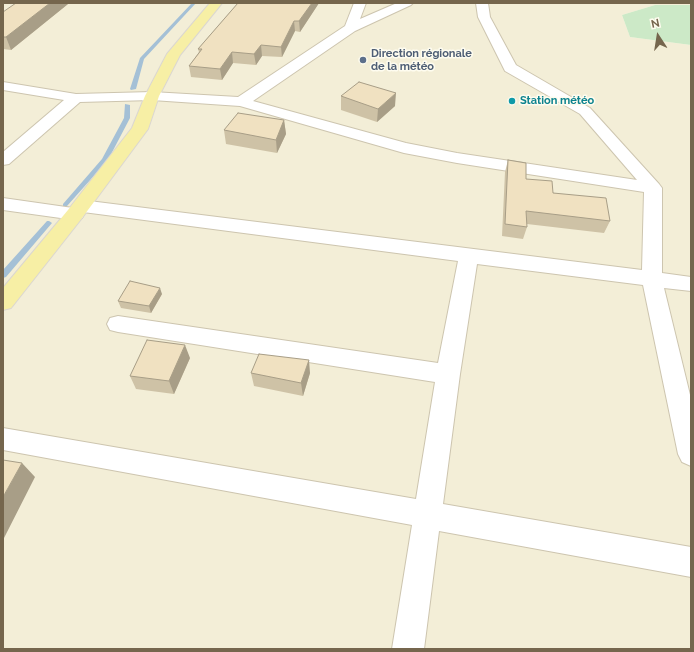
<!DOCTYPE html>
<html>
<head>
<meta charset="utf-8">
<style>
	body { margin:0 }
	#map { position:relative; width:694px; height:652px; overflow:hidden; background:#fcf9e9; font-family:Raleway,sans-serif }
	canvas { display:block }
	.frame { position:absolute; inset:0; border:4px solid #75664d; pointer-events:none }
	.north { position:absolute; left:638px; top:16px; width:40px; height:40px; -webkit-text-stroke:3px #fefcef; paint-order:stroke; rotate:348deg; font-size:11px; font-weight:700; line-height:16px; text-align:center; color:#75664d }
	.north::after { content:''; display:block; margin:auto; width:14px; height:18px; background:#75664d; clip-path:polygon(50% 0,100% 100%,50% 72%,0 100%) }
</style>
</head>
<body>
<div id="map">
<canvas width="694" height="652"></canvas>
<div class="frame"></div>
<div class="north">N</div>
</div>
<script>
const ctx = document.querySelector('canvas').getContext('2d');
ctx.lineJoin = 'round';
function fill(path, color) { ctx.fillStyle = color; ctx.fill(path, 'evenodd'); }
const shape = rows => new Path2D(rows.map(r => 'M' + r).join(''));
function stroke(path, color, width, dash) { ctx.strokeStyle = color; ctx.lineWidth = width; ctx.lineCap = dash ? 'butt' : 'round'; ctx.setLineDash(dash || []); ctx.stroke(path); }
function drawText(font, color, halo, rows, align = 'center') {
  ctx.font = font + ' Raleway,sans-serif'; ctx.lineWidth = 3; ctx.setLineDash([]); ctx.textBaseline = 'middle'; ctx.strokeStyle = halo; ctx.fillStyle = color; for (const [text, x, y, turn = 0] of rows) {
    ctx.save(); ctx.translate(x, y); ctx.rotate((+turn || 0) * Math.PI / 180); ctx.textAlign = isNaN(turn) ? turn : align; if (halo) ctx.strokeText(text, 0, 0); ctx.fillText(text, 0, 0); ctx.restore();
  }
}
const residential = shape([
	[3,3,691,3,691,5,655,5,622,15,630,37,691,45,691,649,3,649]
]);
const green = shape([
	[655,5,691,5,691,45,630,37,622,15]
]);
const stream = shape([
	[192,3,196,3,144,59,136,89,131,90,130,89,140,58,192,3],
	[125,104,130,105,130,118,108,160,67,206,63,206,63,204,102,159,124,118,125,104],
	[47,221,49,221,52,223,6,277,3,278,3,270,47,221]
]);
const minor = shape([
	[354,3,366,3,360,19,397,3,413,3,411,5,355,31,253,101,406,143,457,153,637,180,580,114,505,71,478,17,476,3,488,3,490,17,516,65,590,108,659,184,662,188,662,273,691,277,691,291,664,288,691,399,691,466,682,462,678,454,643,285,477,264,460,374,443,504,691,547,691,577,439,531,424,649,392,649,412,525,3,450,3,428,416,499,435,382,118,332,110,330,107,324,110,318,118,316,438,363,458,261,83,212,84,214,82,218,75,220,3,210,3,198,73,208,72,206,75,202,81,200,642,270,644,192,457,163,404,153,240,106,152,100,80,102,9,164,3,165,3,152,64,100,3,90,3,82,76,94,152,92,238,97,345,26,354,3]
]);
const major = shape([
	[210,3,222,3,180,55,159,96,148,129,82,218,11,308,3,310,3,288,68,210,132,128,145,96,167,54,210,3]
]);
const wall = shape([
	[238,3,319,3,300,32,295,31,282,57,262,56,256,65,233,63,222,80,191,77,189,66,199,52,198,49],
	[68,4,11,50,3,49,3,12],
	[341,96,395,106,377,122,341,110],
	[284,120,286,134,277,153,226,144,224,130],
	[508,160,526,179,610,221,604,233,527,224,527,227,523,239,502,236,505,172],
	[162,294,151,313,121,308,118,301],
	[190,358,174,394,136,389,130,376],
	[251,373,310,373,303,396,254,386]
]);
const shadedWall = shape([
	[50,3,68,3,68,4,11,50,6,37],
	[312,3,319,3,300,32,299,21],
	[294,21,295,31,282,57,281,47],
	[261,45,262,56,256,65,254,54],
	[232,52,233,63,222,80,220,69],
	[396,93,395,106,377,122,378,109],
	[284,120,286,134,277,153,276,140],
	[160,288,162,294,151,313,149,306],
	[185,345,190,358,174,394,169,381],
	[309,360,310,373,303,396,301,383],
	[22,463,35,477,3,540,3,497]
]);
const building = shape([
	[16,3,50,3,6,37,3,37,3,12,16,3],
	[238,3,312,3,299,21,294,21,281,47,261,45,254,54,232,52,220,69,189,66,202,49,198,49,238,3],
	[359,82,396,93,378,109,341,96,359,82],
	[238,113,284,120,276,140,224,130,238,113],
	[508,160,526,163,526,179,552,181,553,193,606,198,610,221,526,211,527,227,505,224,508,160],
	[130,281,160,288,149,306,118,301,130,281],
	[147,340,185,345,169,381,130,376,147,340],
	[259,354,309,360,301,383,251,373,259,354],
	[3,460,22,463,3,497,3,460]
]);
const markers = [
	[363,60,4,"#5c6f8a"],
	[512,101,4,"#0f9aa8"]
];
const farServicenames = [
	["Direction régionale",371,54],
	["de la météo",371,67]
];
const farCulturenames = [
	["Station météo",520,101]
];
fill(residential, '#f3eed7');
fill(green, '#cce9c7');
fill(stream, '#a4c0d6');
stroke(minor, '#cdc5af', 2);
stroke(major, '#dbd7d1', 2);
fill(minor, '#fff');
fill(major, '#f7efa5');
fill(wall, '#cec2a6');
fill(shadedWall, '#a89e87');
fill(building, '#f0e1c1');
stroke(building, '#a89e87', 1);
for (const [x, y, r, color] of markers) { const dot = new Path2D(); dot.arc(x, y, r, 0, 2 * Math.PI); ctx.fillStyle = color; ctx.fill(dot); stroke(dot, '#fefcef', 1.5); }
drawText('bold 11px', '#4e5e75', '#fefcef', farServicenames, 'left');
drawText('bold 11px', '#0d838f', '#fefcef', farCulturenames, 'left');
</script>
</body>
</html>
